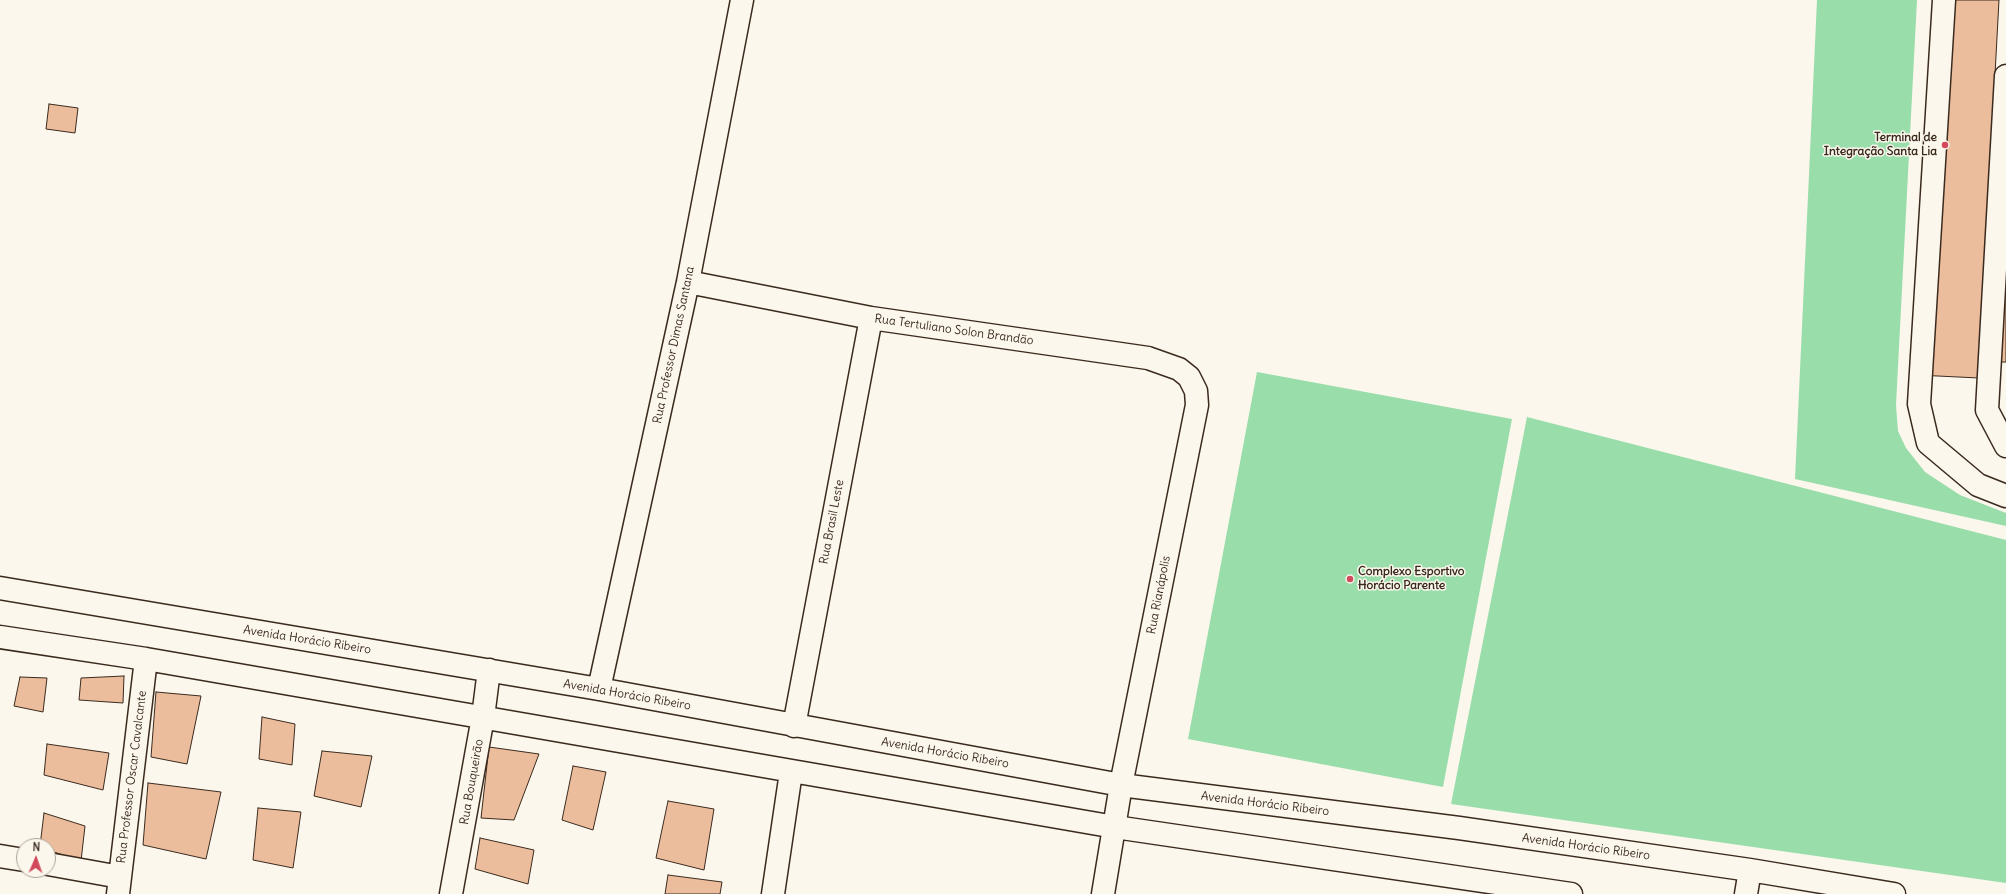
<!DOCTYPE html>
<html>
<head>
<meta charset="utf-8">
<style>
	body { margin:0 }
	#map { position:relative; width:2006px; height:894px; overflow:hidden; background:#fbf7ec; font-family:Delius,sans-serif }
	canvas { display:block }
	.north { position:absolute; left:16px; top:838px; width:40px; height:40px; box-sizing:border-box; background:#fbf7ec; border:1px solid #aea59a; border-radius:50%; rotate:2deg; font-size:11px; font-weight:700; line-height:16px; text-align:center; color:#3b2a1e }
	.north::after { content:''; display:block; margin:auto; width:14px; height:18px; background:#d1495b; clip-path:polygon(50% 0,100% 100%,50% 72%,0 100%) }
</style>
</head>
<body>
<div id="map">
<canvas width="2006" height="894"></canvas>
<div class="north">N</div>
</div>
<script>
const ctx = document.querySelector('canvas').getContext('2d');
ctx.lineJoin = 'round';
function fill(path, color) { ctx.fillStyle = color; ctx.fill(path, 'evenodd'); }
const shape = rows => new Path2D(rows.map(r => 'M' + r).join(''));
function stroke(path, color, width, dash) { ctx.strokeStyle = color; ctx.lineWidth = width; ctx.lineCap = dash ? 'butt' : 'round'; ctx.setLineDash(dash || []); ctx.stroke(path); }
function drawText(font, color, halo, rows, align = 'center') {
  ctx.font = font + ' Delius,sans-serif'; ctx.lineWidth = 3; ctx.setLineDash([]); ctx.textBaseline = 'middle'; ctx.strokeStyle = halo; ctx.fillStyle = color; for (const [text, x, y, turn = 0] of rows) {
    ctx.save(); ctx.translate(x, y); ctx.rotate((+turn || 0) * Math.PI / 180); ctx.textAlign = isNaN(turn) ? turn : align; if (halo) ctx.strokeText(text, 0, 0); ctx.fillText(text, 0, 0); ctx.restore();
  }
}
const green = shape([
	[1817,0,1917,0,1896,405,1898,431,1906,448,1925,472,1960,495,2006,513,2006,526,1795,479],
	[1257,372,1512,419,1443,787,1188,739],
	[1527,417,2006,540,2006,883,1451,804]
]);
const building = shape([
	[1938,0,1999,0,1991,149,2006,149,2006,362,1993,362,1979,378,1917,375,1938,0],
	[49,104,78,108,75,133,46,129,49,104],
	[124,676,123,703,79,700,81,678,124,676],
	[20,677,47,678,43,712,14,706,20,677],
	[156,692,201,696,187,764,151,757,156,692],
	[262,717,295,724,292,765,259,759,262,717],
	[47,744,109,753,103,790,44,775,47,744],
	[489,747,539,754,514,820,481,818,489,747],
	[322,751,372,756,361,807,314,796,322,751],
	[573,766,606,772,593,830,562,820,573,766],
	[148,783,221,792,206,859,143,845,148,783],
	[668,801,714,809,704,870,656,858,668,801],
	[258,808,301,812,293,868,253,860,258,808],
	[44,813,85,826,81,861,48,850,48,846,40,846,44,813],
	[480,838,534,850,528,884,475,869,480,838],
	[668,875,722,882,720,894,665,894,668,875]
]);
const minor = shape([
	[1944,0,1919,404,1928,443,1978,485,2006,496],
	[2006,76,1987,410,2006,446],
	[688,282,871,318,1148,358,1179,369,1189,377,1196,391,1197,405,1121,785,1103,894],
	[0,588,599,689,1121,785,1459,828,1750,870,1894,894],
	[0,637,146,659,1115,827,1571,894],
	[599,689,688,282,742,0],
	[794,726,871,318],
	[0,856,24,860],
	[48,864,120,877],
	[118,894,146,659],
	[451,894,483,717,489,670],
	[773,894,791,772],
	[1746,894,1750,870]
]);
const markers = [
	[1945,145,4,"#d1495b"],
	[1350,579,4,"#d1495b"]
];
const poiNames = [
	["Terminal de",1937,138],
	["Integração Santa Lia",1937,152],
	["Complexo Esportivo",1358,572,"left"],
	["Horácio Parente",1358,586,"left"]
];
const streetNames = [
	["Rua Tertuliano Solon Brandão",954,330,8],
	["Rua Professor Dimas Santana",674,345,-78],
	["Rua Brasil Leste",832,522,-79],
	["Rua Rianápolis",1159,595,-79],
	["Avenida Horácio Ribeiro",307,640,9],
	["Avenida Horácio Ribeiro",627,695,10],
	["Avenida Horácio Ribeiro",945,753,10],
	["Rua Professor Oscar Cavalcante",132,777,-83],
	["Rua Bouqueirão",472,782,-80],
	["Avenida Horácio Ribeiro",1265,804,7],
	["Avenida Horácio Ribeiro",1586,847,8]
];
fill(green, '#9da');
fill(building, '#ecbd9c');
stroke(building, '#3b2a1e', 1);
stroke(minor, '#3b2a1e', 25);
stroke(minor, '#fbf7ec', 22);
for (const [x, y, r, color] of markers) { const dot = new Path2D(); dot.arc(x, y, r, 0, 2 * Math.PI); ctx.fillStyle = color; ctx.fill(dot); stroke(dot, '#fbf7ec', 1.5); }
drawText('bold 12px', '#3b2a1e', '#fbf7ec', poiNames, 'right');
drawText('12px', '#3b2a1e', '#fbf7ec', streetNames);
</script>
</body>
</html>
